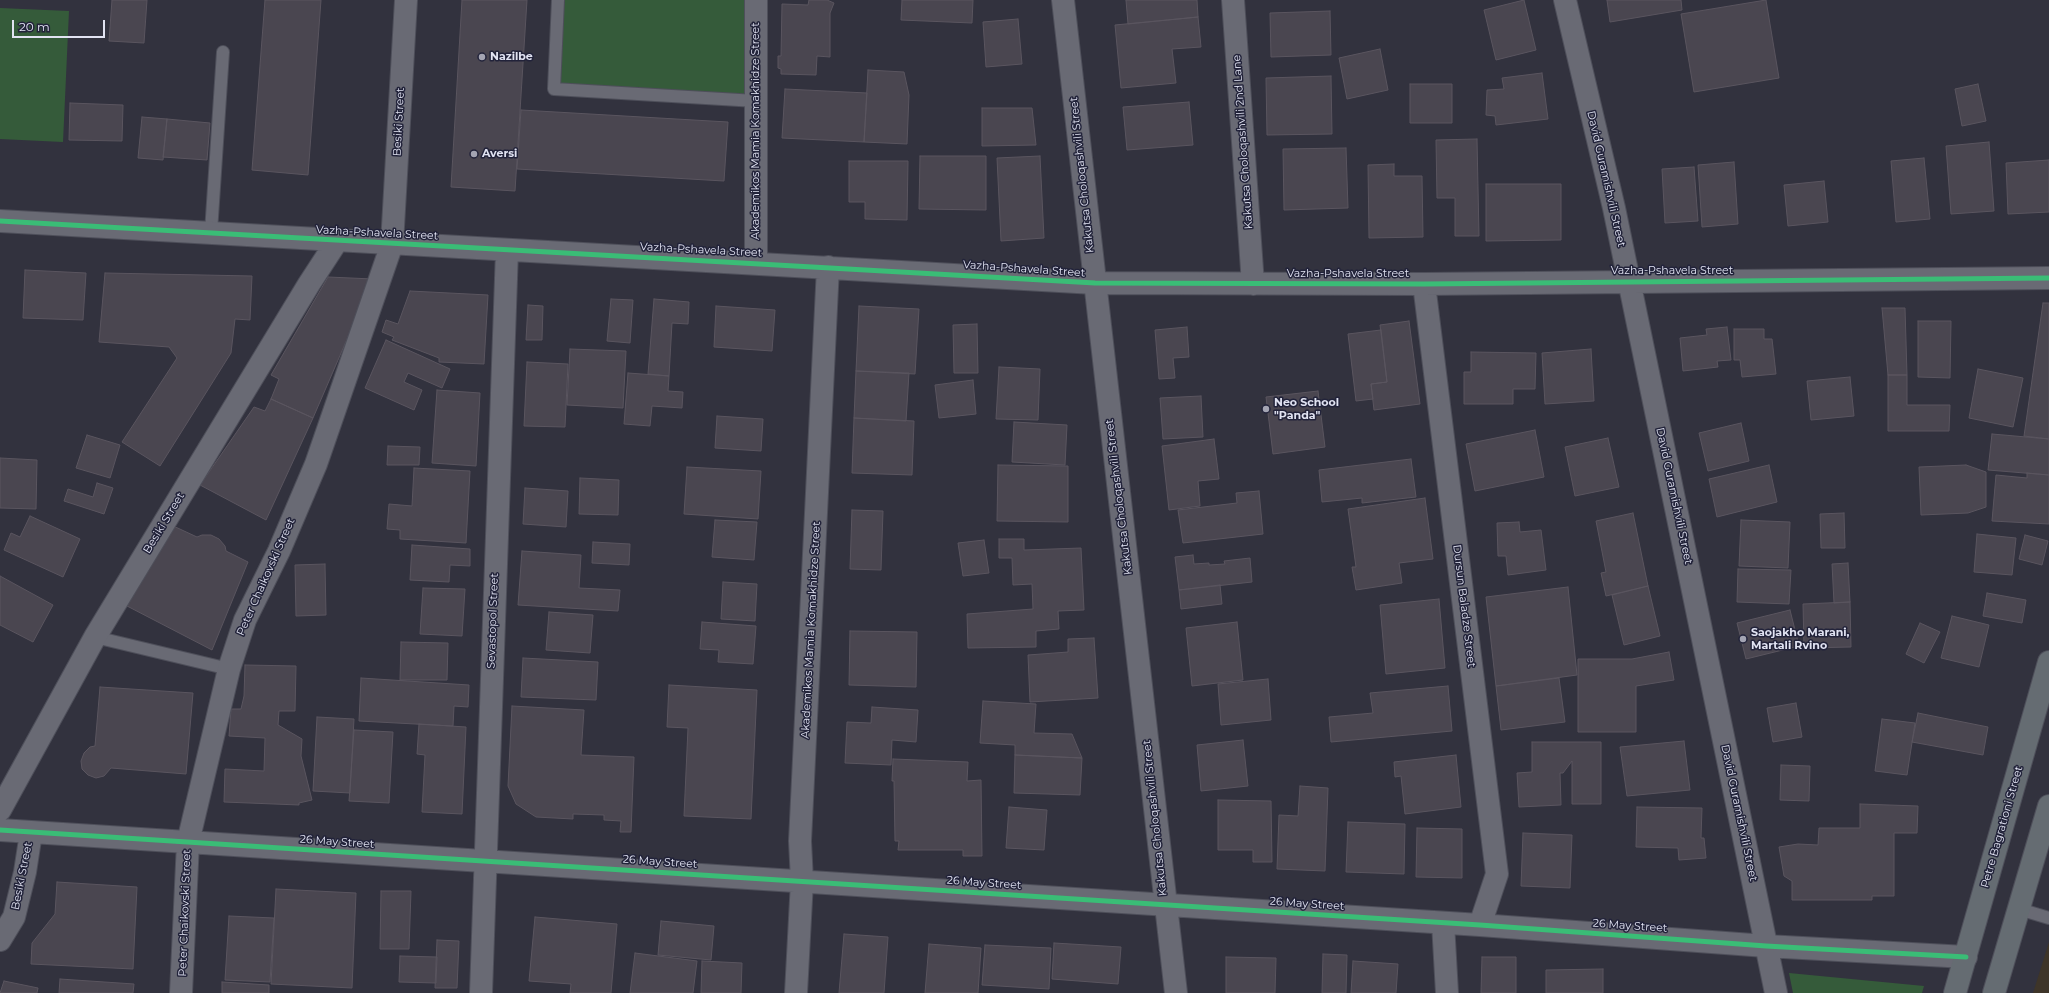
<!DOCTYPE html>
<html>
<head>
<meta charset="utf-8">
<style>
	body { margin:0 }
	#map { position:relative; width:2049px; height:993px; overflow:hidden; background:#32323e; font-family:Montserrat,sans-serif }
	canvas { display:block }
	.scale { position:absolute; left:12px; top:20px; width:93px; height:18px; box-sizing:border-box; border:2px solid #e1e3f2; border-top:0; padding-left:5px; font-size:12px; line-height:14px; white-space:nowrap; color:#e1e3f2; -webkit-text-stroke:3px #22233a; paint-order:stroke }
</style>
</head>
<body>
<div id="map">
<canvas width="2049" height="993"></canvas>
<div class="scale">20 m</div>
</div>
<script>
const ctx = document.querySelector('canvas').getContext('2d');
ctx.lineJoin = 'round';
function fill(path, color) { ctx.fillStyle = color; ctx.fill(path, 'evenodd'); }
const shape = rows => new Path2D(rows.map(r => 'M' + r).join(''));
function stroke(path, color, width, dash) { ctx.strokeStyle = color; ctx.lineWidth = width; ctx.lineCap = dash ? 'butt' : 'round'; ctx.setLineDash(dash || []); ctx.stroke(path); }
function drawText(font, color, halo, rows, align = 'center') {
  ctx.font = font + ' Montserrat,sans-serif'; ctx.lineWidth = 3; ctx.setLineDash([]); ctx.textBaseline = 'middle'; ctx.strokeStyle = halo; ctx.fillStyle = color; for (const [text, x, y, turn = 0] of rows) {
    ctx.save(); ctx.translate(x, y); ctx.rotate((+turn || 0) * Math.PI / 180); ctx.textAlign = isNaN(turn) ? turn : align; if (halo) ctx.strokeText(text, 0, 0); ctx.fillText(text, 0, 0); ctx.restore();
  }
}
const commercial = shape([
	[2049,942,2049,993,2033,993]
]);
const green = shape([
	[558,0,756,0,756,101,554,89],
	[0,8,69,11,63,142,0,139],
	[1789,973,1924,986,1922,993,1793,993]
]);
const building = shape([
	[112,0,147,0,144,43,109,41,112,0],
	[265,0,321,0,308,175,252,170,265,0],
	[462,0,527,0,515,191,451,187,462,0],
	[809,0,827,0,834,3,830,13,830,57,817,56,816,75,781,74,781,69,778,68,778,56,781,56,782,4,808,5,809,0],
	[902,0,973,0,972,23,901,20,902,0],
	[1126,0,1197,0,1198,17,1128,24,1126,0],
	[1524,0,1536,50,1496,60,1484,10,1524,0],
	[1607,0,1681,0,1682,10,1610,22,1607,0],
	[1766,0,1779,78,1694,92,1681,14,1766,0],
	[1330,11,1331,55,1271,57,1270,13,1330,11],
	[1198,17,1201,47,1172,49,1176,83,1121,88,1115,25,1198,17],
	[1018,19,1022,64,986,67,983,22,1018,19],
	[1380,49,1388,90,1347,99,1339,58,1380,49],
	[868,70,904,72,909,95,907,144,864,142,868,70],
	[1542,73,1548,119,1496,125,1495,116,1486,115,1487,90,1504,89,1502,78,1542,73],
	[1331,76,1332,134,1267,135,1266,78,1331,76],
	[1410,84,1452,84,1452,123,1410,123,1410,84],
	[1978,84,1986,121,1962,126,1955,89,1978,84],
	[785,89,867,93,864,142,782,138,785,89],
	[1189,102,1193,145,1127,150,1123,107,1189,102],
	[70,103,123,105,122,141,69,140,70,103],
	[982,108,1032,108,1036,145,982,146,982,108],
	[521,110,728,122,724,181,517,169,521,110],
	[142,117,167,119,163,160,138,158,142,117],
	[167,119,210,123,207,160,163,157,167,119],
	[1477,139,1479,236,1455,236,1455,198,1437,198,1436,140,1477,139],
	[1989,142,1994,211,1951,214,1946,146,1989,142],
	[1346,148,1348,208,1284,210,1283,149,1346,148],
	[920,156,986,156,986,210,919,209,920,156],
	[1040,156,1044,238,1001,241,997,158,1040,156],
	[1924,158,1930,219,1896,222,1891,161,1924,158],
	[2049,160,2049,212,2008,214,2006,163,2049,160],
	[849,161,908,161,907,220,865,219,865,202,849,202,849,161],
	[1734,162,1738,224,1702,227,1698,165,1734,162],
	[1394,164,1394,176,1422,176,1423,237,1369,238,1368,165,1394,164],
	[1694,167,1698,221,1665,223,1662,169,1694,167],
	[1824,181,1828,222,1788,226,1784,185,1824,181],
	[1486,184,1561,184,1561,240,1486,241,1486,184],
	[25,270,86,273,83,320,23,318,25,270],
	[105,273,252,276,250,320,235,319,231,353,160,466,122,442,177,358,169,347,99,342,105,273],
	[328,277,373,279,313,418,271,399,279,379,271,375,328,277],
	[410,291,488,295,484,364,439,362,439,358,392,340,394,337,382,332,386,320,398,324,410,291],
	[611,299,633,300,630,343,607,341,611,299],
	[654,299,689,302,688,324,672,323,669,376,648,374,654,299],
	[2043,303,2049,303,2049,439,2024,436,2043,303],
	[528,305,543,306,542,340,526,340,528,305],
	[716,306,775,310,772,351,714,347,716,306],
	[859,306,919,309,915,374,856,371,859,306],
	[1882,308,1905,308,1907,375,1888,375,1882,308],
	[1409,321,1420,404,1374,410,1371,384,1387,382,1380,325,1409,321],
	[1918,321,1951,321,1950,378,1918,377,1918,321],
	[977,324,978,373,954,373,953,325,977,324],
	[1187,327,1189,357,1173,358,1175,378,1159,379,1155,330,1187,327],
	[1727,327,1731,360,1717,361,1718,367,1683,371,1680,338,1707,335,1706,329,1727,327],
	[1734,329,1764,329,1764,339,1772,339,1776,374,1742,377,1740,360,1734,360,1734,329],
	[1381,330,1387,382,1371,384,1373,399,1356,401,1348,334,1381,330],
	[386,340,450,369,442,388,408,373,404,382,422,390,414,410,365,388,386,340],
	[570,349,626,351,623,408,567,405,570,349],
	[1591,349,1594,401,1545,404,1542,353,1591,349],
	[1471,352,1536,353,1535,389,1513,389,1513,404,1464,404,1464,372,1471,372,1471,352],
	[527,362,568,364,565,427,524,426,527,362],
	[999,367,1040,369,1038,420,996,419,999,367],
	[1978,369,2023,378,2013,427,1969,418,1978,369],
	[856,371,909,373,906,421,854,418,856,371],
	[628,373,669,376,668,391,683,392,682,408,652,406,650,426,624,424,628,373],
	[1888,375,1907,375,1907,405,1950,405,1949,431,1888,431,1888,375],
	[1850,377,1854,416,1811,420,1807,381,1850,377],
	[973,380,976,414,939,418,935,385,973,380],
	[437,390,480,393,476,466,432,463,437,390],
	[1318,391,1325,447,1273,454,1266,397,1318,391],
	[1201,396,1203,437,1163,439,1160,398,1201,396],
	[271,399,313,418,266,520,200,485,254,407,265,411,271,399],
	[717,416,763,419,761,451,715,448,717,416],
	[854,418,914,421,912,475,852,473,854,418],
	[1014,422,1067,425,1065,465,1012,462,1014,422],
	[1741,423,1749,461,1708,471,1699,433,1741,423],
	[1535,430,1544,477,1475,491,1466,444,1535,430],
	[1992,434,2049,439,2049,475,1988,470,1992,434],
	[87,435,120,445,110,478,76,468,87,435],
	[1608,438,1619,487,1575,496,1565,447,1608,438],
	[1214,439,1219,479,1198,481,1200,506,1169,510,1162,446,1214,439],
	[388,446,420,447,419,465,387,465,388,446],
	[0,458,37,460,36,509,0,508,0,458],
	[1411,459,1416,497,1362,503,1362,498,1322,502,1319,470,1411,459],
	[998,465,1068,466,1068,522,997,521,998,465],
	[1769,465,1777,502,1717,517,1709,479,1769,465],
	[1966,465,1986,472,1986,507,1968,513,1921,515,1919,467,1966,465],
	[687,467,761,471,758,519,684,514,687,467],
	[414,468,470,471,466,543,400,539,400,530,387,529,389,504,412,506,414,468],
	[2027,473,2049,475,2049,524,1992,521,1996,475,2027,478,2027,473],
	[580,478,619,480,618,515,579,514,580,478],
	[97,483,113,488,104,514,64,501,68,489,93,497,97,483],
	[525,488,568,491,566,527,523,524,525,488],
	[1259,491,1263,534,1183,543,1178,510,1237,503,1236,493,1259,491],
	[1425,498,1433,559,1399,563,1402,583,1356,590,1352,567,1356,567,1348,509,1425,498],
	[852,510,883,511,881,570,850,569,852,510],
	[1633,513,1648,586,1606,596,1601,573,1606,572,1596,521,1633,513],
	[1844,513,1845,548,1821,548,1820,514,1844,513],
	[30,516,80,539,63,577,4,550,11,533,20,537,30,516],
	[715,520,757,522,754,560,712,557,715,520],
	[1741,520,1790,522,1788,568,1739,566,1741,520],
	[1519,522,1520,532,1541,530,1546,570,1508,575,1506,556,1498,556,1497,523,1519,522],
	[169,524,197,537,202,535,211,535,219,539,225,546,226,551,248,562,212,650,127,606,169,524],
	[1977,534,2016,538,2012,575,1974,572,1977,534],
	[2025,535,2048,541,2042,565,2019,559,2025,535],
	[999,539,1024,539,1024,550,1081,548,1084,610,1058,611,1059,629,1036,631,1036,647,968,648,967,614,1033,609,1032,584,1013,585,1012,558,999,558,999,539],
	[984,540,989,573,963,576,958,543,984,540],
	[593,542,630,544,629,565,592,563,593,542],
	[412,545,470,549,470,566,450,565,449,582,410,580,412,545],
	[522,551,581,555,579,588,620,590,618,611,518,605,522,551],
	[1193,555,1194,564,1209,563,1209,565,1225,564,1224,561,1250,558,1252,582,1179,590,1175,557,1193,555],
	[1848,563,1850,602,1834,603,1832,564,1848,563],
	[325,564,326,615,296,616,295,565,325,564],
	[1738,569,1791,570,1789,604,1737,602,1738,569],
	[0,576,53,605,33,642,0,625,0,576],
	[723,582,757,584,755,621,721,619,723,582],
	[1220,585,1222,604,1181,609,1179,590,1220,585],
	[1648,586,1660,636,1624,645,1612,595,1648,586],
	[1568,587,1577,675,1496,686,1486,597,1568,587],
	[423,588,465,589,462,636,420,634,423,588],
	[1987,593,2026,600,2022,623,1983,616,1987,593],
	[1439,599,1445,668,1386,674,1380,605,1439,599],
	[1850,602,1851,647,1804,648,1803,604,1850,602],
	[1790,610,1799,646,1746,659,1737,623,1790,610],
	[549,612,593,615,590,653,546,650,549,612],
	[1952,616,1989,625,1979,667,1941,658,1952,616],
	[702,622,756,626,753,664,718,662,719,650,700,649,702,622],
	[1237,622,1243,680,1192,686,1186,628,1237,622],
	[1920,623,1940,632,1924,663,1906,654,1920,623],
	[850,631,917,632,916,687,849,685,850,631],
	[1094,638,1098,698,1030,702,1028,655,1068,652,1068,639,1094,638],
	[401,642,448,643,447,680,400,680,401,642],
	[1669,652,1674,680,1636,686,1636,732,1578,732,1578,659,1632,659,1669,652],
	[523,658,598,662,596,700,521,697,523,658],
	[245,665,296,666,295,711,279,711,278,725,302,739,301,756,312,800,299,803,299,805,224,802,225,769,264,771,265,738,229,736,231,709,241,709,244,696,245,665],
	[361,678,469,685,468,707,454,706,453,726,359,721,361,678],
	[1559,678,1565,722,1501,730,1496,686,1559,678],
	[1268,679,1271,720,1221,725,1218,684,1268,679],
	[669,685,757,690,751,819,684,816,688,728,667,727,669,685],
	[1448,686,1452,731,1331,742,1329,717,1373,713,1370,693,1448,686],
	[100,687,193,693,186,774,111,768,104,776,96,778,88,775,82,769,81,761,84,753,90,747,95,746,100,687],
	[983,701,1036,704,1034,733,1072,734,1082,758,1015,755,1015,745,980,743,983,701],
	[1796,703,1802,737,1773,742,1767,708,1796,703],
	[512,706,584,710,581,755,634,757,631,832,620,832,621,821,604,820,604,815,573,814,573,819,536,817,516,804,508,786,512,706],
	[872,707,918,710,916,742,892,740,891,765,845,763,847,722,871,723,872,707],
	[1918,713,1988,727,1983,755,1912,742,1918,713],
	[317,717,354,719,350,793,313,791,317,717],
	[1882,719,1915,723,1907,775,1875,771,1882,719],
	[419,724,466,727,462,814,422,812,425,755,417,754,419,724],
	[354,730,393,732,389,803,349,801,354,730],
	[1243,740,1248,786,1201,791,1197,745,1243,740],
	[1684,741,1690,790,1627,796,1620,747,1684,741],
	[1532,742,1601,742,1601,804,1572,804,1572,761,1563,773,1560,773,1561,805,1519,807,1517,773,1532,772,1532,742],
	[1015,755,1082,758,1080,795,1014,793,1015,755],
	[1456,755,1461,807,1405,814,1401,776,1395,777,1394,762,1456,755],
	[893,759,968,762,967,781,981,780,982,856,963,856,963,850,898,850,899,841,895,841,894,781,892,781,893,759],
	[1781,765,1810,766,1809,801,1780,800,1781,765],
	[1300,786,1328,788,1325,871,1277,869,1279,815,1298,816,1300,786],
	[1218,800,1271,801,1272,862,1253,862,1253,850,1218,850,1218,800],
	[1860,804,1918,806,1917,833,1894,833,1894,896,1872,896,1872,900,1792,900,1792,881,1784,876,1779,847,1798,844,1818,845,1819,828,1860,828,1860,804],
	[1009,807,1047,810,1044,850,1006,848,1009,807],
	[1637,807,1702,808,1701,838,1704,838,1706,858,1679,860,1678,848,1636,847,1637,807],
	[1348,822,1405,824,1404,874,1346,872,1348,822],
	[1417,828,1462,829,1462,878,1416,877,1417,828],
	[1523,833,1572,835,1570,888,1521,886,1523,833],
	[57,882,137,887,133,969,31,964,32,943,55,914,57,882],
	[276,889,356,893,352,988,271,984,276,889],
	[381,891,411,891,409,949,380,949,381,891],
	[229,916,274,918,270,982,225,980,229,916],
	[535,917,617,924,611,993,570,993,571,984,529,981,535,917],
	[661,921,714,926,711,960,658,955,661,921],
	[844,934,888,937,884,993,839,993,844,934],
	[437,940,459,941,457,988,435,988,437,940],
	[1054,943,1121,947,1118,984,1052,979,1054,943],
	[929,944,981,948,978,993,925,993,929,944],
	[985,945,1051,948,1049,989,982,985,985,945],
	[635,953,697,961,693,993,630,993,635,953],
	[1323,954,1347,955,1346,993,1322,993,1323,954],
	[400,956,437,957,436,983,399,982,400,956],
	[1226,957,1276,958,1275,993,1226,993,1226,957],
	[1482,957,1516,957,1516,993,1481,993,1482,957],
	[702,961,742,963,741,993,701,993,702,961],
	[1353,961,1398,964,1396,993,1351,993,1353,961],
	[1603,969,1603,993,1546,993,1546,970,1603,969],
	[60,979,134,984,133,993,59,993,60,979],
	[4,981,38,988,37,993,0,993,4,981],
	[222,982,269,985,269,993,222,993,222,982]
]);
const lane = shape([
	[558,0,554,89,756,101],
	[211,232,223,52],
	[95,637,229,669],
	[2019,909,2049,918]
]);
const street = shape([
	[1063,0,1176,993],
	[1233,0,1253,284],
	[1565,0,1614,208,1776,993],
	[0,221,1095,283,1424,284,2049,278],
	[756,263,756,0],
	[1424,284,1497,874,1480,925],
	[0,810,95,637,309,284,337,241],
	[0,830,1480,925,1766,946,1966,957],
	[1443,923,1447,993],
	[0,940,14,917,25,872,31,833],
	[181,993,188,842,229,669,245,620,279,551,316,464,392,244,406,0],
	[481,993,507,250],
	[796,993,802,881,800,841,828,267]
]);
const primary = shape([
	[1955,993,2049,662],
	[1994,993,2049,806]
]);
const cycleway = shape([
	[0,221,1095,283,1424,284,2049,278],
	[0,830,1480,925,1766,946,1966,957]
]);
const markers = [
	[482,57,4,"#a4a5b3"],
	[474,154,4,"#a4a5b3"],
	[1266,409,4,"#a4a5b3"],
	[1743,639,4,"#a4a5b3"]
];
const poiNames = [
	["Nazilbe",490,57],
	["Aversi",482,154],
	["Neo School",1274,403],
	["\"Panda\"",1274,416],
	["Saojakho Marani,",1751,633],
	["Martali Rvino",1751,646]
];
const streetNames = [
	["Besiki Street",399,122,-87],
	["Akademikos Mamia Komakhidze Street",756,131,-90],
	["Kakutsa Choloqashvili 2nd Lane",1243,142,-94],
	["Kakutsa Choloqashvili Street",1082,175,-96],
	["David Guramishvili Street",1606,179,77],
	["Vazha-Pshavela Street",377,233,3],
	["Vazha-Pshavela Street",701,250,3],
	["Vazha-Pshavela Street",1024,269,4],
	["Vazha-Pshavela Street",1672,271],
	["Vazha-Pshavela Street",1348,274],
	["David Guramishvili Street",1674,496,78],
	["Kakutsa Choloqashvili Street",1119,497,-97],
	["Besiki Street",164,523,-59],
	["Peter Chaikovski Street",266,577,-66],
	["Dursun Baladze Street",1464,606,83],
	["Sevastopol Street",493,621,-88],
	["Akademikos Mamia Komakhidze Street",811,630,-87],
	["David Guramishvili Street",1739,813,78],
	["Kakutsa Choloqashvili Street",1155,818,-96],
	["Petre Bagrationi Street",2002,827,-74],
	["26 May Street",337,842,4],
	["26 May Street",660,862,4],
	["Besiki Street",22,876,-79],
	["26 May Street",984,883,4],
	["26 May Street",1307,904,4],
	["Peter Chaikovski Street",185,913,-88],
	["26 May Street",1630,926,4]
];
fill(commercial, '#3e3529');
fill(green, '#355b3a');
fill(building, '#4a4650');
stroke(building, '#5a555f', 1);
stroke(lane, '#4e4f5a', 14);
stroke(street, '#4e4f5a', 24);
stroke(primary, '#4e4f5a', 24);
stroke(lane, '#696a74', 12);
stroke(street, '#696a74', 22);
stroke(primary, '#656c72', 22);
stroke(cycleway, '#3abd76', 5);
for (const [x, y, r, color] of markers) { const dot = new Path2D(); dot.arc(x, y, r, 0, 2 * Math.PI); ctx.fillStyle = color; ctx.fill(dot); stroke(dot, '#22233a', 1.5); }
drawText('bold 11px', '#e1e3f2', '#22233a', poiNames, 'left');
drawText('11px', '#e1e3f2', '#22233a', streetNames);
</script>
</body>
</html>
